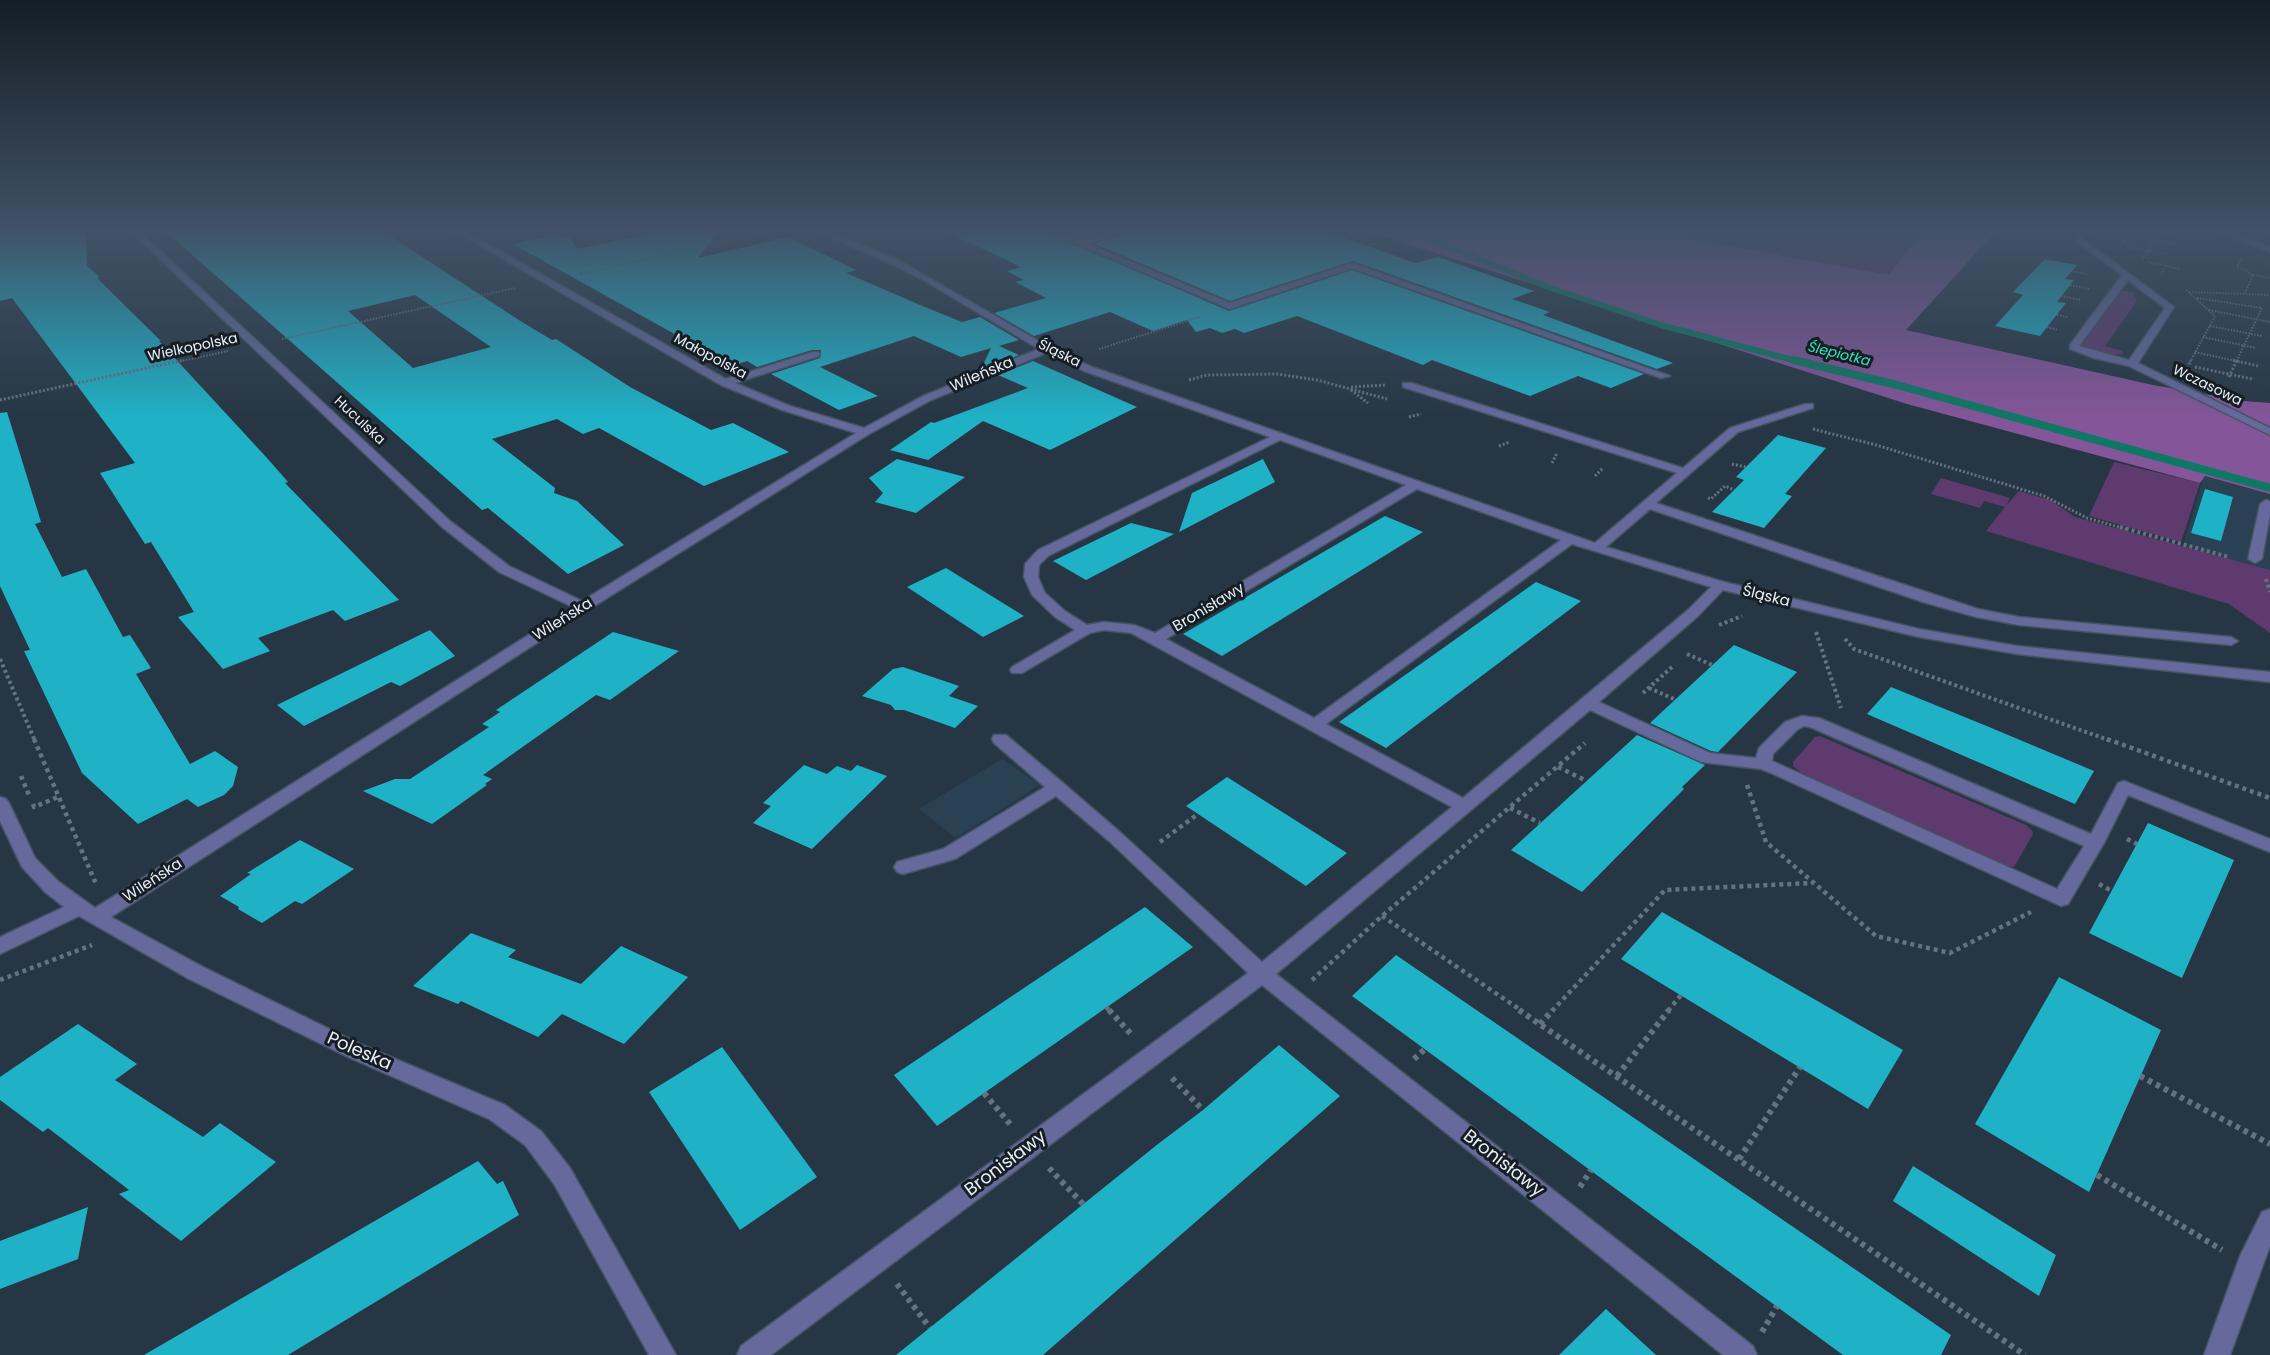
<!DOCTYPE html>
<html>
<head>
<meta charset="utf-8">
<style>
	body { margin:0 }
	canvas { display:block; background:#263644 }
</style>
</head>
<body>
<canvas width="2270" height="1355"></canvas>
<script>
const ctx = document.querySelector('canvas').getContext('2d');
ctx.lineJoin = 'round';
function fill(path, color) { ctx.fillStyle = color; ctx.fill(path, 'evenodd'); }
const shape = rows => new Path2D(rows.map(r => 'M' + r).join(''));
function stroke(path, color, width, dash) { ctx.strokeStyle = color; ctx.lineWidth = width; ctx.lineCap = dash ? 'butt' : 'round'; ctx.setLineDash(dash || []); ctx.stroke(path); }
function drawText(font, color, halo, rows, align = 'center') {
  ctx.font = font + ' Poppins,sans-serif'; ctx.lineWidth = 6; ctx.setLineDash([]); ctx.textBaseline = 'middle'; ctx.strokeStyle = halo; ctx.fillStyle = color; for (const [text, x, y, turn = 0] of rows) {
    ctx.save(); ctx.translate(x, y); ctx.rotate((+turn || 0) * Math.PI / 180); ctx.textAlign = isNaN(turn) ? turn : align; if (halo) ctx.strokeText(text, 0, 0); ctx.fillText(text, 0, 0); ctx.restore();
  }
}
const built = shape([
	[2204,476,2270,494,2270,570,2183,546],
	[1002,759,1040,785,956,838,919,809]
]);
const green = shape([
	[1642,230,1923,230,1889,275],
	[2122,290,2132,292,2137,301,2105,346,2122,351,2124,354,2108,355,2088,350,2081,346],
	[2114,462,2200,483,2181,542,2089,516],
	[1941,478,2010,498,2006,506,2019,491,2050,500,2075,517,2270,570,2270,633,2229,604,1986,531,2005,507,1984,501,1980,508,1931,494],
	[1820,736,2026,825,2032,830,2033,834,2014,867,1998,865,1803,774,1793,766,1793,762,1815,737]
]);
const forest = shape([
	[1364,230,1642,230,1889,275,1923,230,1997,230,1906,330,2153,385,2244,401,2270,403,2270,494,2205,476,2200,483,1907,404]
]);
const streamFar1 = shape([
	[1407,230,1551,288,1661,325,1800,362]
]);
const stream = shape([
	[1794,360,1897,385,2270,488]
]);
const building = shape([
	[0,230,86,230,87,266,99,276,98,279,161,341,159,341,267,458,288,482,285,483,399,600,345,621,333,610,258,638,270,651,223,669,178,617,194,612,151,542,145,544,100,473,135,463,12,298,0,301],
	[164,230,381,230,522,322,552,340,556,339,630,387,711,430,733,423,789,452,704,486,599,428,583,434,557,419,492,439,555,488,554,493,577,501,624,545,568,574,488,508,482,510],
	[415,295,491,347,413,368,348,311],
	[668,230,719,230,698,258,788,237,856,270,846,273,920,305,962,322,980,317,1019,340,999,346,1019,355,985,369,982,367,991,348,961,357,914,336,820,367,878,396,839,410,771,374,820,358,821,350,812,350,757,367,747,361,732,366,513,244,553,235,558,237,569,237,578,249],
	[943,230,1041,230,1229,311,1352,270,1644,374,1611,388,1578,376,1530,396,1432,360,1423,365,1297,316,1244,333,1235,329,1222,333,1210,328,1196,332,1187,320,1153,331,1110,312,1034,336,994,313,1046,298,1015,282,1024,280,1007,271,1021,267],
	[1062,230,1110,230,1081,239],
	[1134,230,1322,230,1415,263,1438,257,1534,291,1512,299,1550,312,1543,315,1673,363,1657,369,1353,261,1230,301,1095,244],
	[2045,259,2077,265,2065,279,2074,280,2057,302,2066,303,2040,336,1995,326,2023,295,2013,292],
	[1033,361,1137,407,1050,450,983,421,928,460,890,450,931,422,934,423,1028,388,998,375],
	[7,412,41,522,35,524,62,577,86,569,123,637,130,635,151,668,136,674,190,764,215,751,238,767,233,786,224,795,198,807,187,799,138,824,82,773,24,651,30,650,0,586,0,413],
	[1778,435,1826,448,1785,494,1792,496,1764,528,1712,512,1744,480,1736,477],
	[897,459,965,477,916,513,875,502,883,493,869,478],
	[1263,459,1275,482,1179,532,1192,493],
	[2205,489,2233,497,2221,541,2191,533],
	[1385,516,1423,532,1222,656,1183,634],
	[1131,523,1174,534,1086,580,1053,561],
	[946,568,1024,616,983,637,907,587],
	[1536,582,1581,601,1386,748,1339,722],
	[430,630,455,656,400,686,391,682,304,726,277,705],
	[613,632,679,651,610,700,596,695,483,775,492,779,485,784,487,785,432,824,363,791,395,779,410,779,489,727,482,724,500,712,496,710],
	[1734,645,1797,672,1718,752,1711,751,1650,723],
	[903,667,959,686,949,696,978,706,955,728,904,710,895,710,891,705,862,696,893,669],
	[1891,687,1989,727,2094,771,2075,804,1867,714],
	[1637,735,1705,765,1682,787,1684,789,1582,892,1511,850],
	[804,765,827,774,837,766,851,771,857,765,887,776,812,849,753,823,771,806,763,803],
	[1227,777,1347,853,1306,886,1186,806],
	[2148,823,2234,860,2182,978,2089,933],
	[300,840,354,869,302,904,295,901,262,923,238,909,239,907,220,896,251,874,247,873],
	[1145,907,1193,947,937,1126,894,1075],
	[1662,912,1903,1050,1868,1109,1621,959],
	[471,933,516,950,508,957,581,984,621,946,688,977,624,1044,562,1014,538,1037,461,1001,458,1004,413,986],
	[1396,955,1951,1335,1941,1355,1843,1355,1352,996],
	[2059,977,2161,1030,2089,1192,1975,1124],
	[78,1024,137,1064,115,1080,203,1137,220,1123,276,1162,181,1241,119,1194,129,1190,48,1128,43,1132,0,1100,0,1077],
	[1279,1045,1340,1096,1043,1355,896,1355,1158,1144,1203,1110],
	[722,1047,817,1177,740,1230,649,1092],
	[478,1161,497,1184,503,1181,519,1215,288,1355,144,1355],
	[1913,1166,2056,1255,2039,1296,1893,1201],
	[88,1207,78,1259,0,1289,0,1241],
	[1606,1309,1656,1355,1559,1355]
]);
const pathFar4 = shape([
	[786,230,796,235],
	[2162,232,2171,234],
	[2129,236,2174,244],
	[2121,244,2134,230],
	[2127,247,2167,254],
	[2241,259,2237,266,2253,275,2245,293],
	[2142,260,2162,232,2153,230],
	[2148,262,2166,266,2161,274],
	[2166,266,2180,269],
	[2071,271,2087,274],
	[581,274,777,230],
	[2253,275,2270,278],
	[2070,285,2089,289],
	[2186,290,2215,316,2190,362],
	[2189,292,2270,295],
	[2061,296,2081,300],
	[2197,298,2262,308,2236,362],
	[2209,310,2270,322],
	[2057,315,2068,317],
	[2210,326,2262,336],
	[2047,327,2058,330],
	[2203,337,2256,348],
	[282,339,515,288],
	[1099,349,1200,317],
	[2195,352,2240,362],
	[177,362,228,351]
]);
const pathFar3 = shape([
	[2233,360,2258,366],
	[2195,367,2252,379],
	[2187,368,2191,360],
	[2229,377,2237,360],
	[1189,380,1207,375,1277,374,1317,380,1387,399],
	[1351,387,1386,385],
	[1351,390,1368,403],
	[0,400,184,360],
	[1409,417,1421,414],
	[1813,429,1876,445,2044,496,2087,518,2126,529],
	[1499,446,1510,442],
	[1552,463,1557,453],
	[1732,464,1746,467],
	[1595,476,1603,468],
	[1708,498,1711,499,1725,486,1734,490]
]);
const pathFar2 = shape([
	[2120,527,2229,557],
	[2266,579,2270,592],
	[1719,625,1742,616],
	[1816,632,1841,708],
	[1845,639,1854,649,2111,741],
	[1687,654,1712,665],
	[0,659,35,741],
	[1649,688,1674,699],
	[1643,693,1673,666]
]);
const pathFar1 = shape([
	[34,739,96,884],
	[2107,739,2270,798],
	[1558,767,1587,781],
	[21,776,29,795],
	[1747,785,1766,842,1876,936,1950,953,2031,912],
	[33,804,34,807,58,797],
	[1510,808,1540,823],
	[2127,839,2137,844],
	[1160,842,1198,814],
	[2099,884,2112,891],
	[1382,916,1522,1011],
	[0,980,92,945],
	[1312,980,1382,916,1585,743],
	[1106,1007,1110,1011],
	[1552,1011,1665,890,1812,883],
	[1668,1011,1681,995]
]);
const path = shape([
	[1109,1010,1132,1035],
	[1519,1010,2025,1355],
	[1540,1024,1553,1010],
	[1414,1059,1425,1049],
	[1617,1076,1669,1010],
	[2140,1076,2270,1144],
	[1172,1078,1203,1110],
	[984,1093,1010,1124],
	[1739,1159,1800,1067],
	[1049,1168,1083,1204],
	[2097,1175,2222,1250],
	[1580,1187,1591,1170],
	[897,1284,930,1328],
	[1762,1332,1777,1306]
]);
const minor = shape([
	[129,230,138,230,450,521,509,566,582,601,856,433,782,410,721,385,453,230,463,230,726,379,813,352,819,352,819,356,735,383,790,406,864,428,923,396,1039,349,925,281,892,264,813,230,825,230,898,260,1049,347,1092,367,1595,543,1677,473,1403,387,1403,383,1411,383,1683,468,1730,428,1805,404,1813,404,1813,408,1738,432,1656,503,1978,609,2019,617,2231,637,2238,641,2231,645,2019,625,1976,617,1923,602,1650,509,1606,547,1724,582,1919,629,2017,646,2270,672,2270,682,2017,654,1919,637,1723,590,1698,616,1599,702,1710,753,1756,758,1759,748,1785,722,1802,716,1819,718,2091,834,2118,783,2124,781,2270,839,2270,852,2128,795,2104,843,2068,904,2061,906,1771,773,1761,769,1701,762,1590,710,1276,974,1753,1346,1757,1355,1723,1355,1262,985,771,1355,737,1355,741,1346,1248,973,1109,841,1056,796,955,859,903,874,897,872,894,867,897,862,943,849,1045,787,994,743,992,739,994,735,1006,735,1063,783,1121,833,1262,962,1452,807,1131,633,1104,630,1090,633,1022,673,1012,673,1010,670,1012,667,1075,630,1055,617,1032,595,1024,577,1025,564,1038,550,1270,437,1084,371,1046,353,931,400,869,434,588,610,111,917,203,967,362,1045,505,1105,541,1131,570,1168,676,1355,649,1355,554,1184,525,1145,489,1119,348,1057,189,979,79,916,0,954,0,937,64,907,45,892,22,867,0,821,0,797,6,799,9,803,35,858,59,882,95,908,573,607,499,572,442,527,129,230],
	[1280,440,1406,485,1155,633,1134,625,1104,622,1087,625,1065,611,1045,593,1038,577,1039,565,1048,556,1280,440],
	[1417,489,1561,540,1314,718,1166,639,1417,489],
	[1572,544,1711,587,1688,610,1463,798,1326,724,1572,544],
	[1804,726,1810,727,2084,846,2057,889,1772,761,1773,754,1797,730,1804,726],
	[1043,230,1055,230,1081,241,1119,230,1132,230,1088,244,1230,303,1352,263,1670,376,1661,378,1352,268,1230,309,1043,230],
	[2082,230,2090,230,2083,239,2174,307,2138,363,2270,428,2270,435,2129,366,2094,358,2070,349,2070,345,2122,275,2076,241,2075,239,2082,230],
	[2128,280,2165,308,2129,360,2079,346,2128,280],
	[2213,230,2225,230,2270,247,2270,252,2213,230],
	[2266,500,2270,501,2270,515,2262,559,2255,563,2248,559,2260,504,2266,500],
	[2270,1209,2270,1246,2230,1355,2204,1355,2240,1256,2262,1212,2270,1209]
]);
const farStreetnames = [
	["Wielkopolska",193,348,-12],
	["Śląska",1059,354,26],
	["Małopolska",710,357,28],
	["Wczasowa",2207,386,26],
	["Huculska",359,421,43]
];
const farWaternames = [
	["Ślepiotka",1839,355,14]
];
const streetNames = [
	["Wileńska",982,375,-23],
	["Śląska",1766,597,14],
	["Bronisławy",1209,608,-31],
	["Wileńska",563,620,-32],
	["Wileńska",153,881,-33]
];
const nearStreetnames = [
	["Poleska",359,1052,24],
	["Bronisławy",1006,1164,-37],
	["Bronisławy",1503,1164,38]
];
fill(built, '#2a4053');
fill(green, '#5e3a6e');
fill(forest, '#845599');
stroke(streamFar1, '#0f7864', 6);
stroke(stream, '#0f7864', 8);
fill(building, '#1fb2c7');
stroke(minor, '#455461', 3);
stroke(pathFar4, '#657380', 2, [1.5, 1.5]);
stroke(pathFar3, '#657380', 3, [2, 2]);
stroke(pathFar2, '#657380', 4, [3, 3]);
stroke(pathFar1, '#657380', 4.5, [4, 4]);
stroke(path, '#657380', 6, [4.5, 4.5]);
fill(minor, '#65699c');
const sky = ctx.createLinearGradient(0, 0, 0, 420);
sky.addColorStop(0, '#151e25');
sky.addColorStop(0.55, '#415267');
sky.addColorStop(1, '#41526700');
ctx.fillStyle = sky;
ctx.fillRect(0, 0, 2270, 420);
drawText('14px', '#e6f0f9', '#161d23', farStreetnames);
drawText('italic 14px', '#32e4c0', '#161d23', farWaternames);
drawText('15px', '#e6f0f9', '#161d23', streetNames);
drawText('18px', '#e6f0f9', '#161d23', nearStreetnames);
</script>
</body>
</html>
